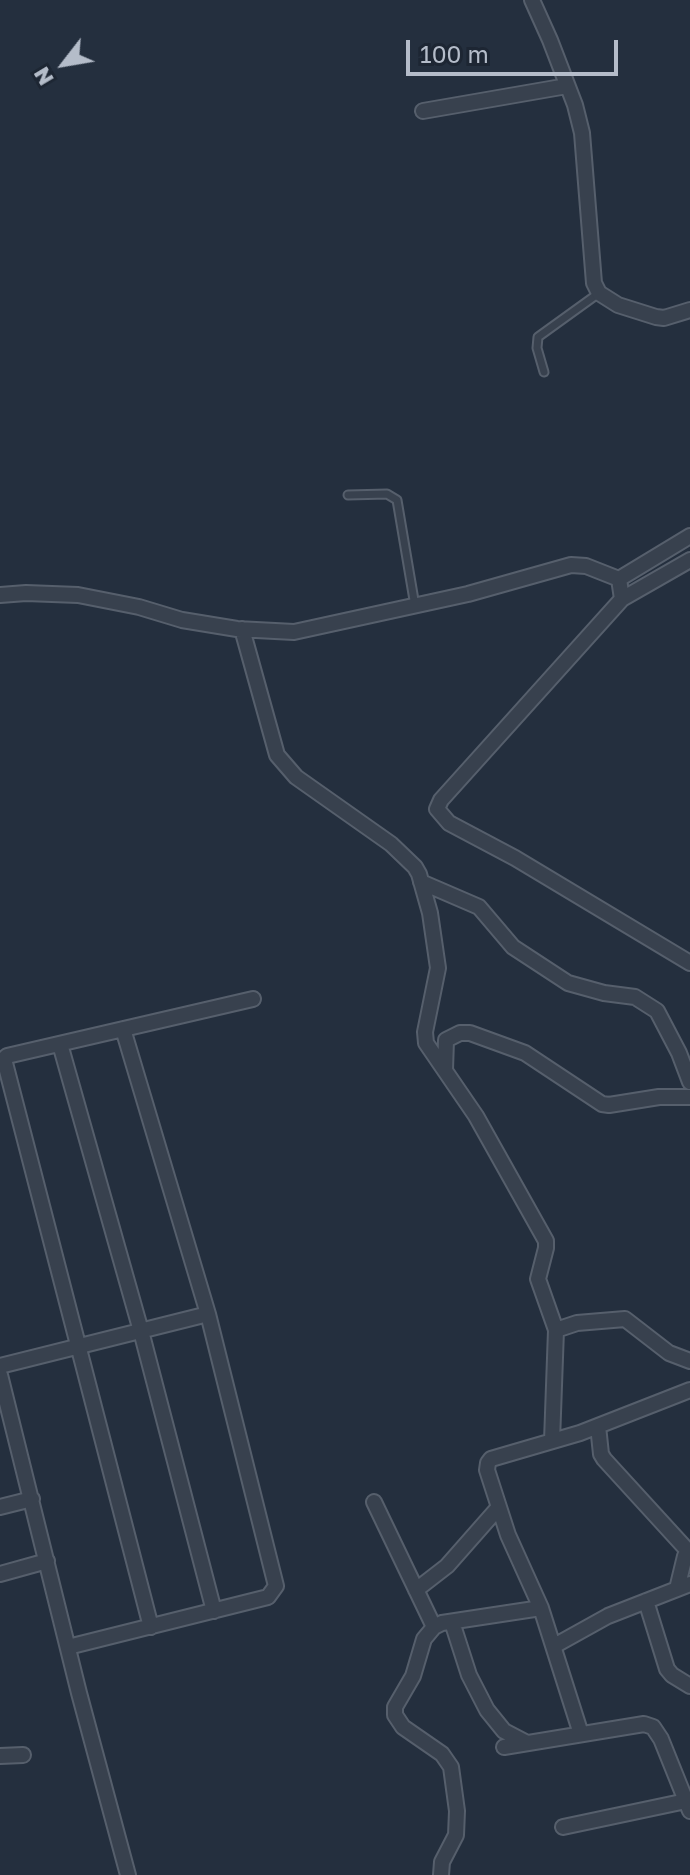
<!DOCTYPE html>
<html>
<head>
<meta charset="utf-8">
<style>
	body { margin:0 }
	#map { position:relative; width:690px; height:1875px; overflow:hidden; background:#242f3e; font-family:"Golos Text",sans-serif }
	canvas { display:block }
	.north { position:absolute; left:24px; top:24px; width:80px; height:80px; -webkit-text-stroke:6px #1d2633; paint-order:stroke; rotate:239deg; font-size:22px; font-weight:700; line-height:32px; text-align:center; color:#b4bcc9 }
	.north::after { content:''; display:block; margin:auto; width:28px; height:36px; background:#b4bcc9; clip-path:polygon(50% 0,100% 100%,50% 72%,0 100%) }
	.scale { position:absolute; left:406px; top:40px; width:212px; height:36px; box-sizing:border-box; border:4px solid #b4bcc9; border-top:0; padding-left:10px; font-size:24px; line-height:28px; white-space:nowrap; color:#b4bcc9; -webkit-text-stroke:6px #1d2633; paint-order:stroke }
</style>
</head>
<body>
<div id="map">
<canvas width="690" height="1875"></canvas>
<div class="north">N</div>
<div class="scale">100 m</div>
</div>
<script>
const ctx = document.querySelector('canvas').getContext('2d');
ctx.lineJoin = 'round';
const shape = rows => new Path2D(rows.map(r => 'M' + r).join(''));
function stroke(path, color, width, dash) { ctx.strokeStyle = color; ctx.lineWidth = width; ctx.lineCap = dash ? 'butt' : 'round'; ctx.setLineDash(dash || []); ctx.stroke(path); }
const lane = shape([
	[544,372,537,348,538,337,599,293],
	[348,495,387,494,397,500,415,606]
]);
const street = shape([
	[532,0,550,40,575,105,582,133,594,283,599,293,618,305,656,317,664,318,690,310],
	[423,111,567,86],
	[619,579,622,599,441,800,437,809,449,823,515,858,690,963],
	[0,595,26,593,78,595,139,607,182,620,237,629,294,632,468,594,571,565,586,566,619,579,690,536],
	[622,599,690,560],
	[242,629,277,755,296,777,391,844,415,867,419,874,430,913,438,968,425,1032,426,1043,476,1116,546,1241,546,1248,538,1279,556,1330,552,1441],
	[421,882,479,907,513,947,568,983,604,993,635,997,657,1011,679,1053,690,1082],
	[60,1044,141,1331,214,1611],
	[445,1070,446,1040,460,1033,470,1033,525,1053,602,1104,609,1105,659,1097,690,1097],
	[556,1330,577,1323,625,1319,669,1353,690,1361],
	[0,1366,208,1314],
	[0,1375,79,1693,128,1875],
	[598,1426,601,1454,604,1459,689,1552],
	[374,1502,434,1627],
	[0,1507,32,1499],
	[0,1574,47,1561],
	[677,1589,685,1556,690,1551],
	[416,1590,447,1566,499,1507],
	[646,1601,667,1669,672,1675,690,1686],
	[452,1622,469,1675,487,1710,504,1731,527,1743],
	[151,1627,4,1059,7,1056,253,999],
	[554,1646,608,1616,690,1584],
	[68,1647,268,1597,276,1586,208,1314,123,1029],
	[581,1734,541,1608,508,1535,487,1470,488,1463,491,1459,580,1433,690,1390],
	[504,1747,644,1724,653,1727,661,1739,690,1811],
	[0,1756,23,1755],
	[563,1827,686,1801],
	[441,1875,442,1862,456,1835,457,1811,451,1767,442,1754,403,1727,395,1715,395,1707,413,1676,424,1639,434,1627,442,1623,541,1608]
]);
stroke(lane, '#565f6c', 11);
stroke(street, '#565f6c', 18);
stroke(lane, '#38414e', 7);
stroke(street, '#38414e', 14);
</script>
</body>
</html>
